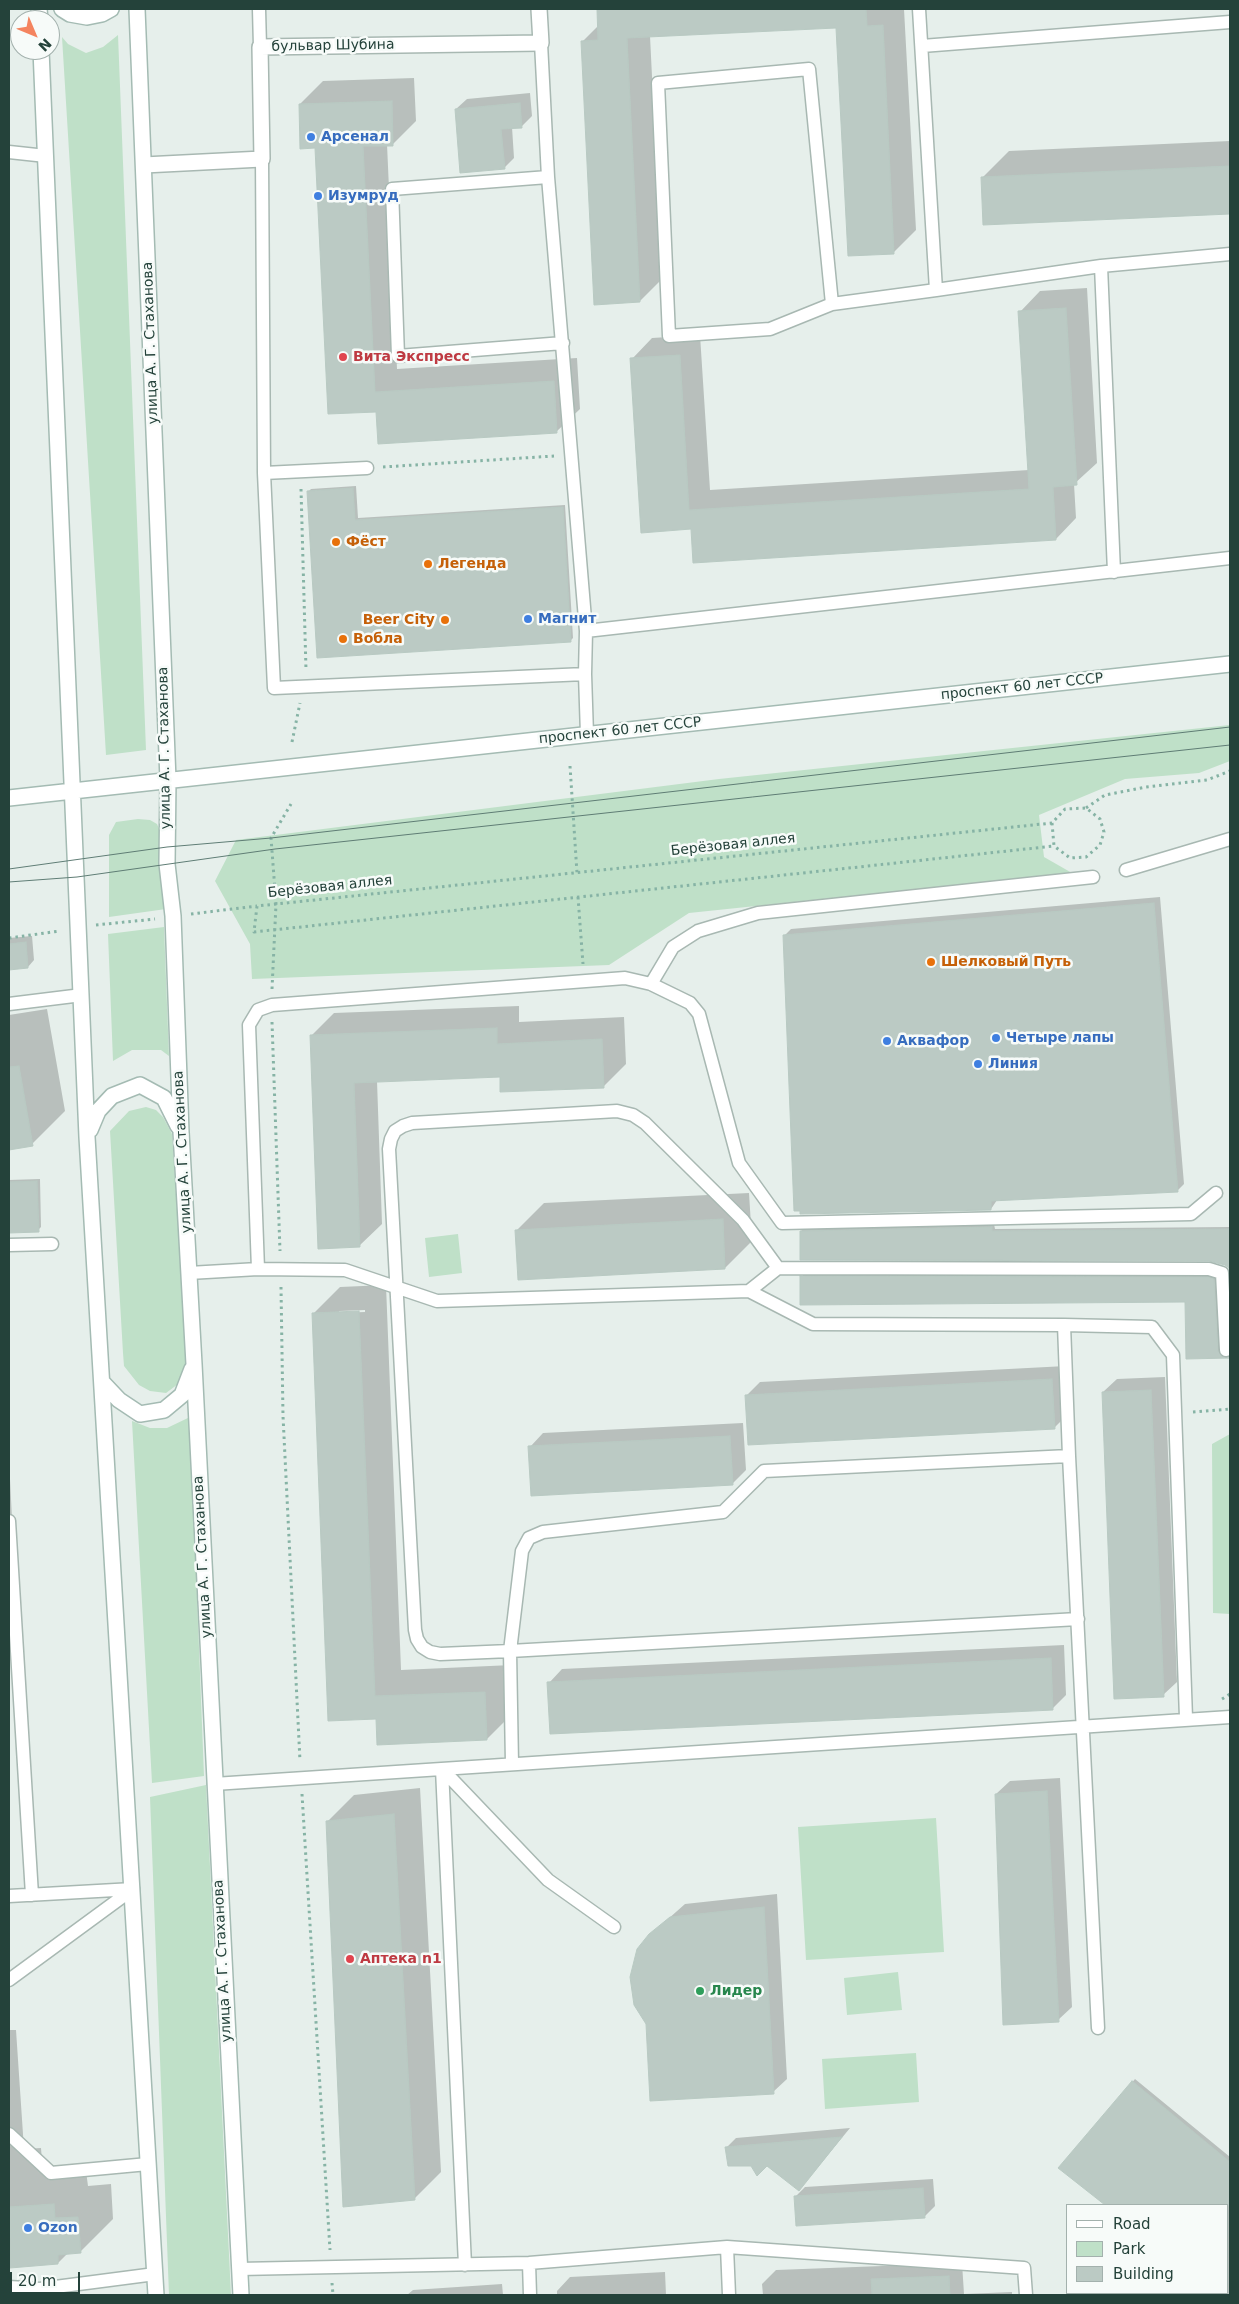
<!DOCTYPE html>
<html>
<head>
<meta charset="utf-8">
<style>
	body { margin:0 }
	#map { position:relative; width:1239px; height:2304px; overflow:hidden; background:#e6efeb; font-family:"DejaVu Sans",sans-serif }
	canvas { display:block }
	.frame { position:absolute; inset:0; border:10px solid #24423a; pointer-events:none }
	.legend { position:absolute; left:1066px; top:2204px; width:162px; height:90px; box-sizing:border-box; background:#f7fbf9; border:1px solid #a3b1ad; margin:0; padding:6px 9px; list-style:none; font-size:15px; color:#24423a }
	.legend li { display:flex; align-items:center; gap:10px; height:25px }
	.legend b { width:25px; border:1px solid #a3b1ad }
	.north { position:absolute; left:10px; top:10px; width:50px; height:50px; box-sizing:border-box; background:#f7fbf9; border:1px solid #a3b1ad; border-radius:50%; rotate:135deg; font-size:14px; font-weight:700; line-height:20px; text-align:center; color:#24423a }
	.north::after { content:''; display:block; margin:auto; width:18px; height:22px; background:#f4845f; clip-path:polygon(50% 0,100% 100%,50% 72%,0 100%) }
	.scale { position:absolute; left:10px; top:2272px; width:70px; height:22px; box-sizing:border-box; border:2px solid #24423a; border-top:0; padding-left:6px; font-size:15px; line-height:18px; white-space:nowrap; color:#24423a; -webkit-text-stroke:4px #f7fbf9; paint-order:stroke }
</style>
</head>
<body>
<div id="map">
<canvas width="1239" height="2304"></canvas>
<div class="frame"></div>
<ul class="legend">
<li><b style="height:6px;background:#fff"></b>Road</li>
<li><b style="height:14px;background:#bfe0c8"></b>Park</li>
<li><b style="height:14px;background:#bbcac4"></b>Building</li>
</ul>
<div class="north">N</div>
<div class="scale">20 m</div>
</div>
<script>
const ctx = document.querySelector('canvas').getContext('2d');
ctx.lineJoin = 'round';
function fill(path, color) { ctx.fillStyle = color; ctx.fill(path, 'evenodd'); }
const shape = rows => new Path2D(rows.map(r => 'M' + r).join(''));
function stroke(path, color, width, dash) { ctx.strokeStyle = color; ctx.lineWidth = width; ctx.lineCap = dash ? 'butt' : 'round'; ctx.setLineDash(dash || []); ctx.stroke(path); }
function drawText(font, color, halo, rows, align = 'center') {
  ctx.font = font + ' "DejaVu Sans",sans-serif'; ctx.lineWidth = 5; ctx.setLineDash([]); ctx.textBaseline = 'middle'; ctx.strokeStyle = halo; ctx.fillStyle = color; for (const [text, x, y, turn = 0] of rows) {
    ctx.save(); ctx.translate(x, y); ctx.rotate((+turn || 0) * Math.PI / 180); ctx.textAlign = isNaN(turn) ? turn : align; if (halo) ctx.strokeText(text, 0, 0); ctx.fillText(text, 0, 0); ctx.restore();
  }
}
const green = shape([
	[118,35,146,750,106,755,62,37,68,44,86,53,103,47],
	[1230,725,1230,761,1199,773,1125,779,1039,815,1044,857,1072,873,689,913,609,965,252,979,250,944,215,881,236,840,719,779],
	[138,819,150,820,157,824,161,833,166,909,109,917,109,835,116,822],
	[164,927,169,1056,161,1050,132,1050,113,1061,108,934],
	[146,1107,156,1110,163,1117,172,1134,187,1361,185,1373,178,1384,166,1393,150,1391,139,1385,124,1366,123,1353,110,1131,129,1111],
	[458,1234,462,1273,429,1277,425,1238],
	[190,1417,204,1776,152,1783,132,1421,150,1428,167,1428],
	[1230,1434,1230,1614,1213,1613,1212,1444],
	[206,1785,231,2295,169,2295,150,1797],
	[936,1818,944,1952,806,1960,798,1827],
	[898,1972,902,2010,847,2015,844,1978],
	[916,2053,919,2102,825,2109,822,2059]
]);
const shadow = shape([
	[598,9,904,9,916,230,893,253,837,26,650,36,662,279,640,301,582,42,599,25],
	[414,78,416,121,393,144,387,144,397,369,577,358,580,409,556,432,377,410,317,147,300,104,323,81],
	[530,93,532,116,522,126,512,127,514,158,504,168,456,109,467,99],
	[1230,141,1230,213,984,224,982,178,1009,151],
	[1087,288,1097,463,1074,484,1076,518,1056,539,692,528,632,359,652,338,700,335,710,490,1029,470,1020,312,1040,291],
	[356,486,358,518,565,505,573,638,570,641,318,657,308,492,311,489],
	[1160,897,1184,1184,1177,1191,997,1200,991,1209,784,936,791,929],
	[32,936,34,960,28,967,9,968,9,938],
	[519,1006,519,1022,624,1017,626,1064,604,1086,501,1075,377,1081,382,1224,359,1246,312,1035,334,1013],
	[47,1009,65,1111,32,1144,9,1149,9,1015],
	[40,1179,41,1227,38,1230,9,1232,9,1180],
	[749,1193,752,1241,725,1268,517,1230,544,1203],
	[994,1224,995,1229,1230,1227,1230,1270,1226,1264,1211,1260,801,1231,804,1228],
	[804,1274,1211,1275,1217,1276,1222,1351,1230,1357,1187,1357,1187,1301,802,1277],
	[386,1285,401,1670,512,1665,514,1712,487,1739,377,1718,313,1314,340,1287],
	[365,1310,365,1312,339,1313,339,1311],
	[1066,1366,1068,1414,1054,1428,747,1395,760,1382],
	[1165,1377,1177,1682,1163,1695,1103,1392,1117,1379],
	[743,1423,746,1470,732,1484,530,1447,543,1433],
	[9,1459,17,1618,9,1627],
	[1064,1645,1066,1695,1053,1708,549,1683,562,1669],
	[1060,1778,1072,2007,1058,2020,996,1794,1010,1781],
	[420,1788,441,2172,414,2199,327,1822,354,1795],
	[777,1894,787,2079,773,2092,650,1935,685,1904],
	[9,2030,16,2030,24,2149,41,2148,43,2174,86,2171,88,2186,111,2184,113,2219,80,2252,68,2253,58,2263,9,2256],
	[1135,2079,1230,2157,1230,2295,1218,2295,1215,2293,1228,2293,1228,2205,1107,2205,1060,2167],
	[850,2128,799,2190,766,2165,752,2165,726,2148,736,2138],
	[933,2179,935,2206,924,2217,795,2197,805,2187],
	[962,2263,964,2294,1012,2292,1012,2295,763,2295,762,2284,776,2270],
	[665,2272,666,2295,557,2295,557,2291,570,2277],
	[502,2284,503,2295,407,2295,413,2290]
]);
const building = shape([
	[597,9,866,9,867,26,883,25,894,254,848,256,836,28,627,38,640,302,594,305,581,41,598,40,597,9],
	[392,101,393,146,363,146,375,392,554,381,557,433,378,444,376,412,328,414,315,148,300,149,299,104,392,101],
	[520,103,522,128,501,129,505,169,460,173,455,109,520,103],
	[1230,166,1230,214,983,225,981,177,1230,166],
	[1066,308,1077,485,1053,487,1056,540,693,563,691,529,641,533,630,358,680,355,689,510,1029,489,1018,311,1066,308],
	[353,488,355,520,563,507,571,642,317,658,307,491,353,488],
	[1154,903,1178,1192,991,1201,991,1210,800,1214,800,1211,794,1211,783,935,1154,903],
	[26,942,28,968,9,970,9,944,26,942],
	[497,1028,497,1044,602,1039,604,1088,500,1092,500,1077,354,1083,360,1247,318,1249,310,1035,497,1028],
	[19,1066,33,1146,9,1150,9,1067,19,1066],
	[37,1181,39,1232,9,1233,9,1182,37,1181],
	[723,1219,725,1269,518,1280,515,1230,723,1219],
	[992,1227,992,1231,1230,1229,1230,1275,1229,1268,1225,1265,1209,1261,800,1260,800,1231,992,1227],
	[800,1276,1208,1277,1214,1279,1218,1351,1222,1357,1230,1358,1186,1359,1185,1302,800,1305,800,1276],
	[359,1311,375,1696,485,1692,487,1740,377,1745,376,1719,328,1721,312,1313,359,1311],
	[1052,1379,1055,1429,748,1445,745,1395,1052,1379],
	[1151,1390,1164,1697,1114,1699,1102,1392,1151,1390],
	[730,1436,733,1485,531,1496,528,1446,730,1436],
	[1051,1658,1053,1710,550,1734,547,1682,1051,1658],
	[1047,1791,1059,2022,1003,2025,995,1794,1047,1791],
	[394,1814,415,2200,343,2207,326,1821,394,1814],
	[764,1907,774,2094,650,2101,646,2024,634,2005,630,1977,637,1949,649,1934,670,1917,764,1907],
	[1132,2081,1230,2162,1230,2205,1105,2205,1058,2168,1132,2081],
	[842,2137,799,2191,767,2166,757,2176,751,2166,728,2166,725,2147,842,2137],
	[923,2188,925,2218,796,2226,794,2196,923,2188],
	[54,2204,55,2218,78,2217,81,2253,58,2255,58,2264,10,2268,9,2207,54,2204],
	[949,2276,950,2295,872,2295,871,2279,949,2276]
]);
const path = shape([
	[383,467,554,456],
	[301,489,306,670],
	[292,742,300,703],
	[570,766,577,873],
	[1086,808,1105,795,1146,787,1207,780,1230,771],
	[1052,823,1054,846,1070,858,1086,857,1100,845,1104,832,1100,819,1086,808,1065,809,1052,823,257,906,254,932,1054,846],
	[578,897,583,964],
	[191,914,257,906],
	[96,925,155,919],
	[9,938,60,931],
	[272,989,276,904,271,838,291,804],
	[272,1022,280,1251],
	[281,1287,283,1416,300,1761],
	[1193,1412,1230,1409],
	[1222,1699,1230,1694],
	[302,1794,330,2250],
	[332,2283,333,2295]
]);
const lane = shape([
	[259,9,260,47],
	[919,9,936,290,1101,266,1230,254],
	[541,43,548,177,586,631,585,674,587,735],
	[922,46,1230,22],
	[9,152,46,156],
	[262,159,264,473],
	[548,177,392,189,398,356,563,343],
	[1101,266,1114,572],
	[832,304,770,329,669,336,658,83,809,69,832,304,936,290],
	[367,468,264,473,274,688,585,674],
	[586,631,1230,558],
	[1126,870,1230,839],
	[651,984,673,947,698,931,758,913,1093,877],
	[9,1004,82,995],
	[9,1245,52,1244],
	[778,1268,743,1220,645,1123,633,1115,617,1111,412,1123,403,1126,395,1131,391,1139,389,1149,415,1630,417,1639,422,1647,430,1652,440,1654,510,1651,1078,1619],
	[258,1269,345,1270,437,1301,749,1291,813,1324,1064,1325,1069,1456,764,1471,723,1512,543,1532,529,1538,522,1551,510,1651,512,1764],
	[189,1273,258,1269,249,1025,258,1010,272,1005,625,978,651,984,690,1003,699,1014,739,1163,782,1223,1191,1214,1216,1193],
	[749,1291,778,1268,1209,1269,1222,1273,1226,1350],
	[1064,1325,1152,1327,1173,1355,1186,1718],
	[1069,1456,1098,2028],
	[9,1521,32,1895],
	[442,1769,465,2265],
	[442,1769,548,1880,614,1927],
	[214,1784,1230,1717],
	[9,1896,133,1889],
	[9,1980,133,1889],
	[9,2134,51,2173,148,2164],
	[727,2247,729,2295],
	[529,2263,530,2295],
	[239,2269,529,2263,727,2247,1024,2268,1026,2295],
	[9,2287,40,2289,155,2274]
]);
const street = shape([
	[144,165,262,159,260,47,541,43,539,9]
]);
const secondary = shape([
	[39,9,40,20],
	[62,9,70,14,87,17,102,14,111,9],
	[137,9,168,780,167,864,173,916,181,1132,194,1364,241,2295],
	[41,50,87,1137,156,2295],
	[9,798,1230,664],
	[90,1130,98,1111,112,1096,140,1085,164,1098,178,1126],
	[102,1382,119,1400,140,1414,164,1410,182,1395,192,1369]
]);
const tram = shape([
	[9,869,167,847,271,838,1230,727],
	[9,882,77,877,275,849,1230,745]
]);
const markers = [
	[311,137,5,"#3f7fe0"],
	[318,196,5,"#3f7fe0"],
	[343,357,5,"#e0444e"],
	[336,542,5,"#e8710a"],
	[428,564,5,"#e8710a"],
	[528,619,5,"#3f7fe0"],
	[445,620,5,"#e8710a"],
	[343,639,5,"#e8710a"],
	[931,962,5,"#e8710a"],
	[996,1038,5,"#3f7fe0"],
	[887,1041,5,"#3f7fe0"],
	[978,1064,5,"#3f7fe0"],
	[350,1959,5,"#e0444e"],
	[700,1991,5,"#2e9e5b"],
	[28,2228,5,"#3f7fe0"]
];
const streetNames = [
	["бульвар Шубина",333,46,-1],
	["улица А. Г. Стаханова",151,343,-92],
	["проспект 60 лет СССР",1022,687,-6],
	["проспект 60 лет СССР",620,731,-6],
	["улица А. Г. Стаханова",165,748,-91],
	["Берёзовая аллея",733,845,-6],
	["Берёзовая аллея",330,887,-6],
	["улица А. Г. Стаханова",183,1152,-93],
	["улица А. Г. Стаханова",203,1557,-93],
	["улица А. Г. Стаханова",223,1961,-93]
];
const shopNames = [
	["Арсенал",321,137],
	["Изумруд",328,196],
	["Магнит",538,619],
	["Четыре лапы",1006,1038],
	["Аквафор",897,1041],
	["Линия",988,1064],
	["Ozon",38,2228]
];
const healthNames = [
	["Вита Экспресс",353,357],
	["Аптека n1",360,1959]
];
const foodNames = [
	["Фёст",346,542],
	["Легенда",438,564],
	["Beer City",435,620,"right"],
	["Вобла",353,639],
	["Шелковый Путь",941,962]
];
const leisureNames = [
	["Лидер",710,1991]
];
fill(green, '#bfe0c8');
fill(shadow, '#0003');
fill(building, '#bbcac4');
stroke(building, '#b8c9c2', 1);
stroke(lane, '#a8b8b2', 15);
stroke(street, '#a8b8b2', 18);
stroke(secondary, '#a4bbb3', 18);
stroke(path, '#86b3a5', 3, [2.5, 4]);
stroke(lane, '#fff', 12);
stroke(street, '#fff', 15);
stroke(secondary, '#fff', 15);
stroke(tram, '#5f7d75', 1);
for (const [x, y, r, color] of markers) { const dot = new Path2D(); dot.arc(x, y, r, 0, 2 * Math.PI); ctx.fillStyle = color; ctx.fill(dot); stroke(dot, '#f7fbf9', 2); }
drawText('14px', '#24423a', '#f7fbf9', streetNames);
drawText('bold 14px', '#366cbe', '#f7fbf9', shopNames, 'left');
drawText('bold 14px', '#be3a42', '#f7fbf9', healthNames, 'left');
drawText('bold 14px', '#c56008', '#f7fbf9', foodNames, 'left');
drawText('bold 14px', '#27864d', '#f7fbf9', leisureNames, 'left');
</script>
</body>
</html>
